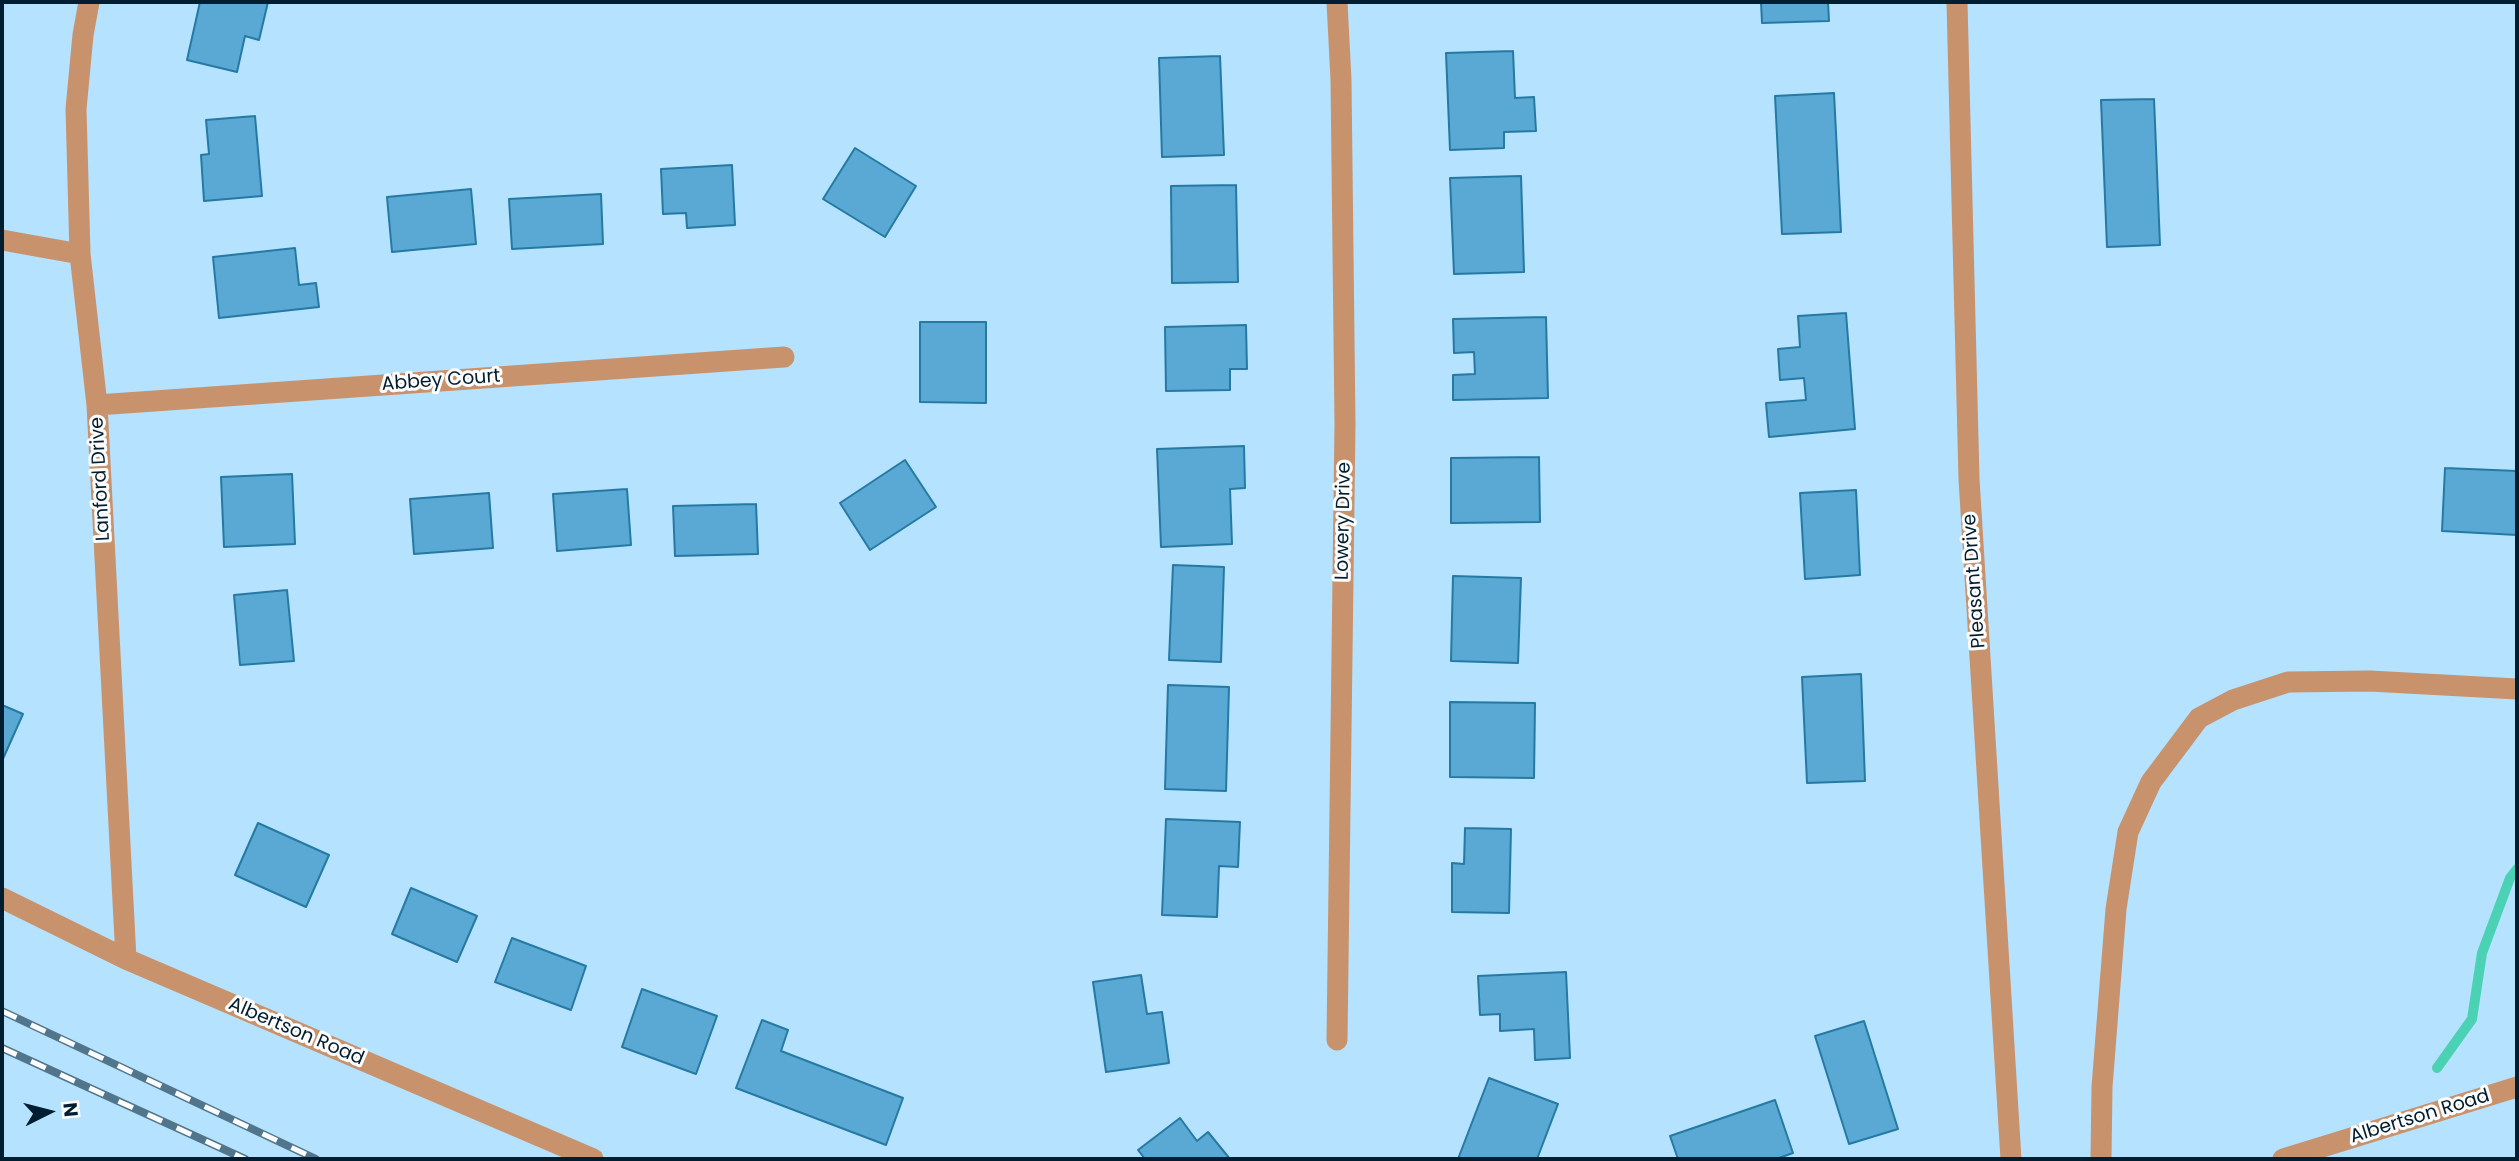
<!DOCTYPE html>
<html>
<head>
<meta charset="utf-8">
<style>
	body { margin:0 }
	#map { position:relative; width:2519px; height:1161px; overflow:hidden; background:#b5e2fe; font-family:Poppins,sans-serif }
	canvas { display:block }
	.frame { position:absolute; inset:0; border:4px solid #001e2f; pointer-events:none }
	.north { position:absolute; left:14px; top:1077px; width:70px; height:70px; -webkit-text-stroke:5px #fcfcfc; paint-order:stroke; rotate:84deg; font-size:19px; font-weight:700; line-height:28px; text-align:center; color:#001e2f }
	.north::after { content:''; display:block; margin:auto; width:24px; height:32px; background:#001e2f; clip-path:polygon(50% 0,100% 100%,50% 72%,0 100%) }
</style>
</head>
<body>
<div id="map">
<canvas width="2519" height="1161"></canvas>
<div class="frame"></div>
<div class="north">N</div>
</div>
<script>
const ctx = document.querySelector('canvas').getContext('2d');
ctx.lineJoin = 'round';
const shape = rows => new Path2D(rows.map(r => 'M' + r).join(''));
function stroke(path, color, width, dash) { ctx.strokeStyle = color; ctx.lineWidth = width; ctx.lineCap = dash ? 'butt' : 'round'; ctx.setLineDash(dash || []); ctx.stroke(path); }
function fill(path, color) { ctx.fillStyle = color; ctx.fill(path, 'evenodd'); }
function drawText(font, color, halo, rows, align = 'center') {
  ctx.font = font + ' Poppins,sans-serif'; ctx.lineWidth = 6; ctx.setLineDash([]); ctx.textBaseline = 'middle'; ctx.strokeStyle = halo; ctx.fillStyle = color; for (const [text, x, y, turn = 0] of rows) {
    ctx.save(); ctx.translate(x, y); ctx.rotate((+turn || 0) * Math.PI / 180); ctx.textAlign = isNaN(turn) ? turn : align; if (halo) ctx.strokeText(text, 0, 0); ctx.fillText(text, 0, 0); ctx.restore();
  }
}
const stream = shape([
	[2437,1068,2472,1019,2482,953,2510,878,2517,869]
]);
const building = shape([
	[200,2,268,2,259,40,245,36,237,72,187,60,200,2],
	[1761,2,1828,2,1829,21,1762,23,1761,2],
	[1513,51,1515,98,1534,97,1536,131,1504,132,1504,148,1450,150,1446,53,1513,51],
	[1220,56,1224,155,1162,157,1159,58,1220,56],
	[1834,93,1841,232,1782,234,1775,96,1834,93],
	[2154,99,2160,245,2107,247,2101,100,2154,99],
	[255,116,262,196,204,201,201,155,209,154,206,120,255,116],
	[855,148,916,186,885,237,823,199,855,148],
	[732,165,735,225,687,228,686,213,663,214,661,169,732,165],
	[1521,176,1524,272,1454,274,1450,178,1521,176],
	[1236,185,1238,282,1172,283,1171,186,1236,185],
	[471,189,476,244,392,252,387,197,471,189],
	[601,194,603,244,512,249,509,199,601,194],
	[295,248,299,285,316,283,319,307,219,318,213,257,295,248],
	[1846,313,1855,429,1769,437,1766,403,1806,400,1804,378,1780,380,1778,349,1800,347,1798,316,1846,313],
	[1546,317,1548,398,1453,400,1453,375,1475,374,1474,352,1454,353,1453,319,1546,317],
	[920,322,986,322,986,403,920,402,920,322],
	[1246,325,1247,369,1230,369,1230,390,1166,391,1165,327,1246,325],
	[1244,446,1245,488,1230,489,1232,544,1161,547,1157,449,1244,446],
	[1539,457,1540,522,1451,523,1451,458,1539,457],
	[905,460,936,507,870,550,840,503,905,460],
	[2445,468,2517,471,2517,535,2442,531,2445,468],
	[292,474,295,544,224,547,221,477,292,474],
	[627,489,631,545,557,551,553,494,627,489],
	[1856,490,1860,575,1805,579,1800,493,1856,490],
	[489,493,493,548,414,554,410,499,489,493],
	[756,504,758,554,675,556,673,506,756,504],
	[1173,565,1224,567,1221,662,1169,660,1173,565],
	[1453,576,1521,578,1518,663,1451,661,1453,576],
	[287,590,294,661,240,665,234,595,287,590],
	[1861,674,1865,781,1807,783,1802,677,1861,674],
	[1168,685,1229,687,1226,791,1165,789,1168,685],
	[1450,702,1535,703,1534,778,1450,777,1450,702],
	[2,705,23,714,2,761,2,705],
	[1166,819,1240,822,1238,867,1219,866,1217,917,1162,915,1166,819],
	[258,823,329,855,306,907,235,875,258,823],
	[1465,828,1511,829,1509,913,1452,912,1452,863,1464,864,1465,828],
	[411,888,477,916,457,962,392,934,411,888],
	[512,938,586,966,571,1010,495,982,512,938],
	[1566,972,1570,1058,1535,1060,1534,1029,1500,1031,1500,1014,1480,1015,1478,976,1566,972],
	[1141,975,1147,1014,1162,1012,1169,1063,1106,1072,1093,982,1141,975],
	[642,989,717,1016,696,1074,622,1047,642,989],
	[762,1020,788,1030,781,1051,903,1098,886,1145,736,1088,762,1020],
	[1864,1021,1898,1129,1849,1144,1815,1036,1864,1021],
	[1489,1078,1558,1104,1537,1159,1458,1159,1489,1078],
	[1775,1100,1793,1153,1776,1159,1678,1159,1670,1136,1775,1100],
	[1180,1118,1197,1141,1208,1132,1230,1159,1145,1159,1138,1150,1180,1118]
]);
const minor = shape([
	[89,2,83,35,76,109,80,254,97,405,126,959],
	[1957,2,1969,479,2011,1159],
	[2,240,80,254],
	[97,405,784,357],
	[2,898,126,959,593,1159],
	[1337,1040,1345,424,1341,80,1337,2],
	[2101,1159,2102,1087,2116,909,2128,832,2151,782,2199,718,2233,700,2288,682,2370,681,2517,689],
	[2283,1159,2517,1087]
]);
const rail = shape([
	[2,1011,316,1159],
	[2,1048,245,1159]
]);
const streetNames = [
	["Abbey Court",441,381,-4],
	["Lanford Drive",101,479,-93],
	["Lowery Drive",1344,521,-89],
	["Pleasant Drive",1975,581,-94],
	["Albertson Road",296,1032,23],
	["Albertson Road",2420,1117,-17]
];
stroke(stream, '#4bd2b4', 10);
fill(building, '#5aa9d5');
stroke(building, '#2579a3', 2);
stroke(minor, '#c8926d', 21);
stroke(rail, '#51768c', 8);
stroke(rail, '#fcfcfc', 5, [16]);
drawText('19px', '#001e2f', '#fcfcfc', streetNames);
</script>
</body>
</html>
